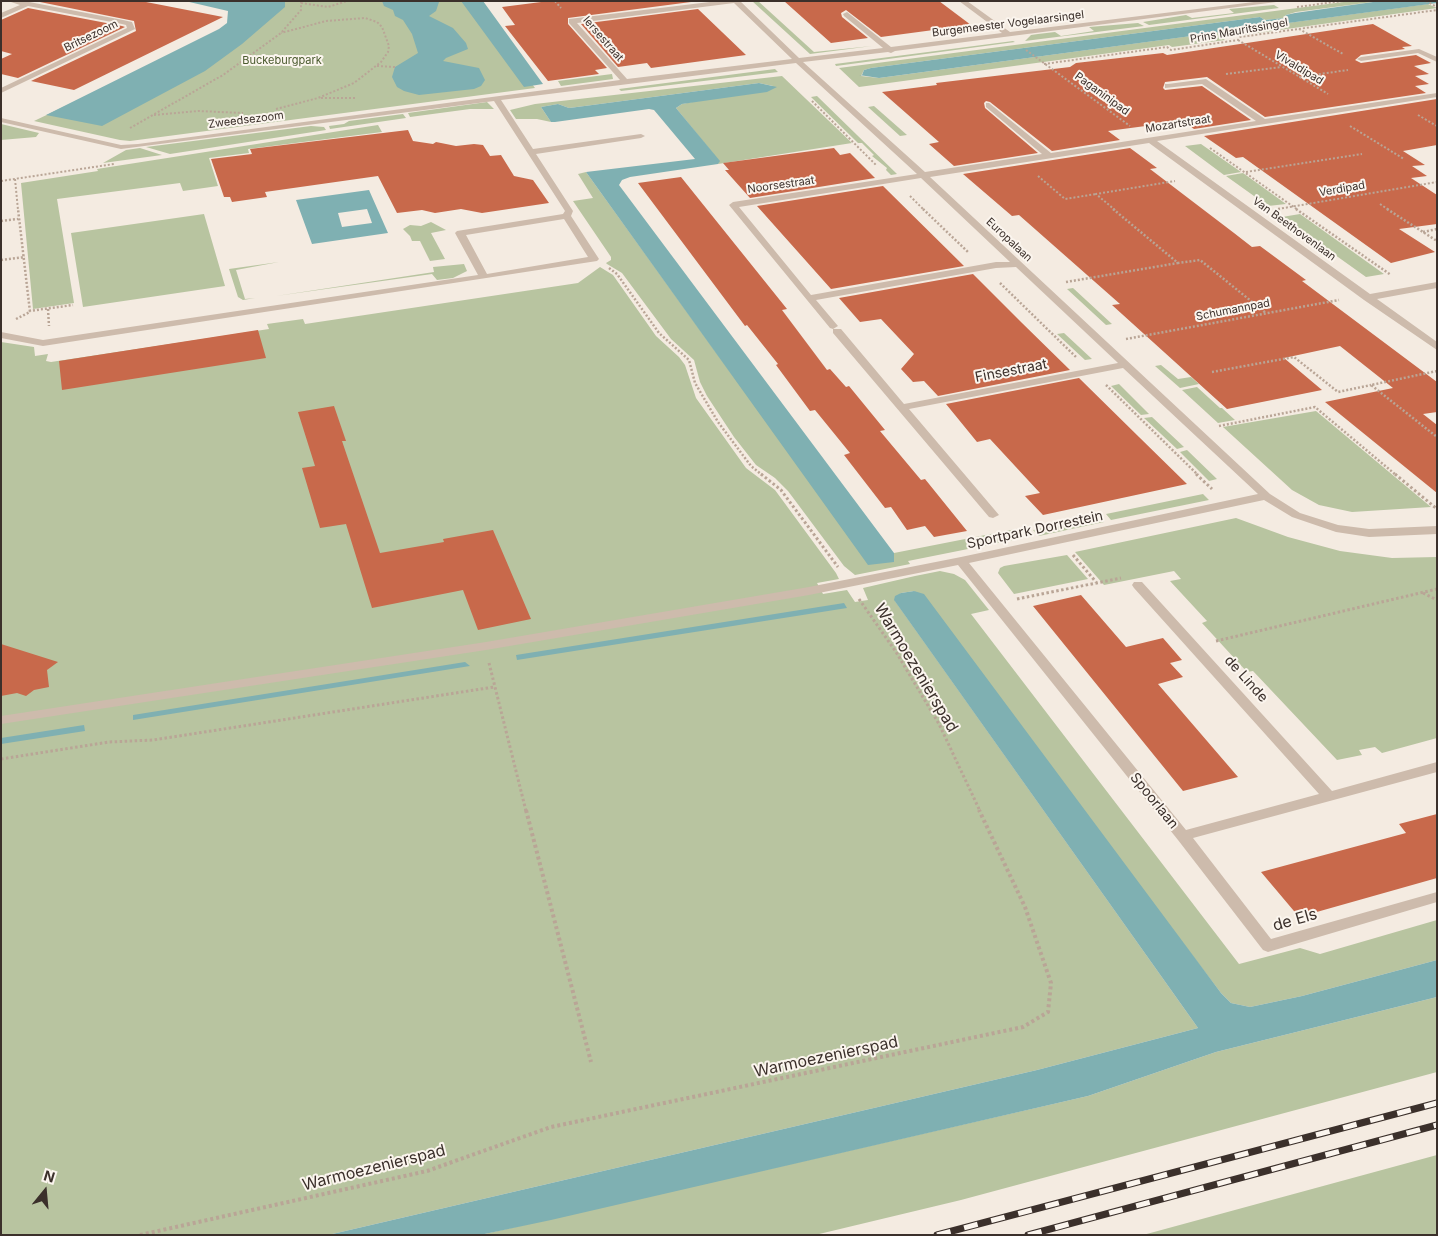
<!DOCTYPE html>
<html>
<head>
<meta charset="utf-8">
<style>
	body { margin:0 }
	#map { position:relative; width:1438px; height:1236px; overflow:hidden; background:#f4ebe1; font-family:Inter,sans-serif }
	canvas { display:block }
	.frame { position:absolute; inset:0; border:2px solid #3b302b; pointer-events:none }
	.north { position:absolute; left:20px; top:1166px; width:50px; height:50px; -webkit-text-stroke:4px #fbf5ee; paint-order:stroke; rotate:17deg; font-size:14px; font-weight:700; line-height:20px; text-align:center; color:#3b302b }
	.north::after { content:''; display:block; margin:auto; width:18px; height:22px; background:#3b302b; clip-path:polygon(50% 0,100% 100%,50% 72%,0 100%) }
</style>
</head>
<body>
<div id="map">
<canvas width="1438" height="1236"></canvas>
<div class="frame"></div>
<div class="north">N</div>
</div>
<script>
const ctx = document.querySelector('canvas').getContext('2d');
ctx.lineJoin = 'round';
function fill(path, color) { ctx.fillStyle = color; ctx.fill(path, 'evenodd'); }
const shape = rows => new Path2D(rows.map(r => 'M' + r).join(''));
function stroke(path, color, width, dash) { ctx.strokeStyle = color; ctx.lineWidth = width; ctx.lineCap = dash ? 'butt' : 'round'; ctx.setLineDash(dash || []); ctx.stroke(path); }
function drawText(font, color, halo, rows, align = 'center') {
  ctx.font = font + ' Inter,sans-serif'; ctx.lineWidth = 4; ctx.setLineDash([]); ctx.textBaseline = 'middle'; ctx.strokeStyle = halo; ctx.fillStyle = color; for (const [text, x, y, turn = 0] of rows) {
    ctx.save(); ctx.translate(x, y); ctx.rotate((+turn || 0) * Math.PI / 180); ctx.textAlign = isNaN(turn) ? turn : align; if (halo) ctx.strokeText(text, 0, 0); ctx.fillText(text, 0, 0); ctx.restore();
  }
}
const green = shape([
	[197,1,469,1,535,88,130,141,120,140,34,121,233,26,238,10],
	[752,1,758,1,814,52,872,46,810,54],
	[1351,1,1380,1,1296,12,1286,15,1284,18,1265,20,1260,17,871,68,864,70,861,76,879,78,1428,4,1437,8,1222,38,1225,40,1172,47,1169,45,859,87,839,68],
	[1274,5,1279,8,1149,25,1143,22,1186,15,1192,18,1234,13,1229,9],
	[1138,23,1144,26,1025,41,1031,35,1038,34,1055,32,1061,36,1094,31,1089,27],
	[1013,41,1015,42,836,66,835,64],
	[775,69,778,72,621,91,619,89],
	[612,74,613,79,561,86,558,81],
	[782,76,852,143,718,164,719,161,676,108,682,104,773,86,759,83,577,107,569,108,558,104,541,107,551,122,537,119,516,119,510,110,535,104,561,101],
	[817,96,897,174,891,175,886,170,887,168,872,156,874,155,862,143,858,143,811,97],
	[487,102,494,109,470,109,410,117,408,113],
	[874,106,907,135,900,136,868,107],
	[403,114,406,118,330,129,329,126,344,124,349,121],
	[1,124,39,133,36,137,1,140],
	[378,125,382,132,248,149,249,153,209,158,218,186,183,191,180,183,57,199,74,303,33,309,21,183,98,171,97,169],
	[311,126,324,127,326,130,170,154,146,147],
	[1201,144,1241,172,1224,175,1185,146],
	[140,148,162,155,103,163,126,150],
	[586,172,731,373,894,562,894,553,1016,529,1023,538,908,561,910,564,855,575,844,566,788,491,775,478,756,465,734,437,707,396,700,382,694,360,671,339,622,273,607,264,606,263,611,260,611,257,573,201,593,198,578,174],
	[1243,173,1286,204,1268,206,1226,176],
	[204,214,225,286,83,307,71,233],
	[1300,214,1384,274,1366,277,1282,217],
	[431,222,446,230,431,233,445,259,430,261,420,241,412,241,410,236,403,229,410,225,421,226],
	[279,262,236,270,245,299,255,298,243,300,238,297,229,269],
	[464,264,467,271,453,278,437,280,432,274,276,296,434,272,433,267],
	[600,267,613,275,656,336,679,357,685,365,696,398,746,468,775,490,836,573,839,579,817,583,823,594,847,590,855,602,868,600,863,588,915,576,940,571,954,574,965,580,989,610,971,614,1239,964,1300,948,1320,954,1437,920,1437,960,1302,996,1250,1007,1231,1003,1221,993,914,591,901,593,895,601,1198,1028,1037,1070,328,1235,1,1235,1,342,34,347,35,356,48,354,46,361,51,362,269,329,267,324,303,319,305,324,578,283],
	[1073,288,1112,324,1106,325,1067,289],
	[1064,333,1092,359,1085,360,1057,334],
	[1161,365,1178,379,1191,377,1199,384,1180,388,1155,366],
	[1119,384,1149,414,1141,415,1111,386],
	[1197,387,1220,408,1222,408,1235,420,1218,423,1182,390],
	[1316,411,1431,507,1352,512,1319,505,1292,490,1223,427],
	[1152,417,1184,447,1177,449,1144,418],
	[1187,450,1217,479,1209,481,1180,452],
	[1203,494,1209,500,1111,520,1106,514],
	[1097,517,1104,522,1039,536,1033,530],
	[1236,518,1288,537,1340,551,1392,558,1437,557,1437,738,1382,753,1375,747,1359,750,1362,755,1337,760,1253,671,1247,672,1202,623,1207,621,1170,581,1181,579,1174,571,1104,585,1075,552],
	[1067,555,1088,579,1014,594,998,573,1000,568,1004,566],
	[1437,997,1437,1072,961,1200,815,1235,480,1235,1088,1096,1216,1052],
	[1437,1155,1437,1235,1143,1235]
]);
const water = shape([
	[185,1,285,1,285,7,242,44,205,71,102,126,46,115,219,29,227,23,228,11],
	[382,1,439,2,436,11,429,16,453,28,466,43,468,49,446,58,443,61,479,68,485,80,481,86,474,89,419,95,404,91,397,87,392,77,395,67,418,53,412,34,403,20,395,16,393,10,384,6],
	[461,1,483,1,543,84,524,87],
	[1380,1,1437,1,1437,3,879,78,859,75,862,75,864,70,871,68,1260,17,1265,20,1284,18,1286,15,1295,13],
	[759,83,777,87,767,92,682,104,676,108,720,161,718,164,630,177,622,180,619,185,894,553,894,562,868,565,586,172,695,159,654,110,649,109,555,122,551,122,541,107,558,104,569,108,577,107],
	[369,190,388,233,312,244,296,200],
	[367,209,372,223,342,227,338,213],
	[914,591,924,594,1221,993,1231,1003,1250,1007,1302,996,1437,960,1437,997,1216,1052,1088,1096,551,1220,480,1235,328,1235,1037,1070,1198,1028,894,600,895,596,901,593],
	[844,603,847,608,517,660,516,655],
	[465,662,470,666,133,720,133,715],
	[84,725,85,731,1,744,1,738]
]);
const building = shape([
	[35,1,141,1,223,17,74,90,31,81,136,31,134,21],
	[549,1,689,1,691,2,568,18,568,24,607,68,595,70,599,74,548,81,505,26,515,25,502,7],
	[784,1,939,1,971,25,881,37,846,10,841,13,842,17,868,38,831,43],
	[28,8,122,26,125,27,18,78,1,74,1,59,12,54,1,51,1,20],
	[698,9,746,55,651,68,647,63,618,67,581,24],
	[1373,24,1412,46,1402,47,1405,49,1361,55,1355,60,1361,63,1416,55,1431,63,1414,66,1429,74,1415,76,1429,84,1415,86,1426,93,1265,117,1207,77,1165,82,1163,88,1165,90,1202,86,1251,120,1194,129,1183,121,1108,131,1120,140,1052,151,990,102,986,101,984,103,985,108,1038,153,954,166,929,144,939,142,882,92,937,85,936,83,1070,67,1076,63,1163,53,1167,55],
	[1437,99,1437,145,1403,151,1425,165,1412,166,1427,176,1411,178,1437,195,1437,224,1399,229,1435,252,1391,263,1243,157,1236,158,1204,136],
	[408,130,413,141,433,144,436,142,456,146,474,144,483,145,490,156,501,155,514,176,533,180,549,203,482,213,461,209,435,213,422,210,397,213,378,176,265,192,267,197,232,202,230,197,224,197,211,159,252,154,250,149],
	[834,148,840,155,850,153,875,178,750,198,725,170,729,170,723,163],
	[1130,148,1157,168,1150,169,1234,233,1252,247,1260,246,1306,280,1302,281,1437,382,1437,412,1423,414,1437,425,1437,493,1325,402,1393,388,1340,346,1284,358,1322,390,1227,409,1112,305,1120,304,1019,215,1012,216,963,174],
	[681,177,787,309,782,310,827,370,830,369,846,387,849,386,885,430,880,431,921,480,925,479,967,531,934,537,925,526,907,530,891,507,885,508,844,455,850,453,815,410,810,411,776,365,778,364,747,325,745,326,638,183],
	[883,186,964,266,831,289,757,206],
	[973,274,1021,322,1070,370,938,396,924,381,913,382,901,369,914,354,881,319,860,322,839,298],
	[258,330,266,358,62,390,59,361],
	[1079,378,1139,437,1187,484,1043,515,1025,496,1040,493,990,439,977,442,946,404],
	[334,406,346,441,342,441,380,553,444,542,443,539,493,530,531,619,478,630,463,590,372,608,346,524,320,528,302,468,315,466,298,412],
	[1081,595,1126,647,1163,638,1182,660,1170,663,1183,677,1158,684,1238,777,1183,791,1033,606],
	[1,644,58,662,47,670,49,687,34,690,26,696,17,693,1,696],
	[1437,814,1437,878,1299,917,1261,872,1406,833,1399,824]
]);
const pathFar3 = shape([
	[555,1,561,8],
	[1426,1,1437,7],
	[301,3,328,7,347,1],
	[1297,7,1342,1],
	[1299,29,1343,54],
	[1238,40,1328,94],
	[1026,50,1130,126],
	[1044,64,1167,47,1171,50,1238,40,1240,37,1437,10],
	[377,66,395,67],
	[1226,74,1281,67],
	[1299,77,1348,70],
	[321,98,355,98],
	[812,101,876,165],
	[276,109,318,98,354,83,381,62,388,52,389,46,382,27,377,22,365,18,326,21,281,33],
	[154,115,198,111,243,113],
	[1418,115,1437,126],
	[1350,126,1404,159],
	[130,128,223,75,281,33,301,10,301,1],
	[1210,148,1298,210],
	[1246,172,1362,154],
	[1038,176,1065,199,1096,194],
	[15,179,18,210],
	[1,181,114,164],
	[910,196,924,210],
	[1380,204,1389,210],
	[1278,209,1437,182],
	[1115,210,1096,194,1175,181]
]);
const pathFar2 = shape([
	[923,209,968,252],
	[1113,209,1178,263,1200,260,1266,313],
	[1278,209,1280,209],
	[1296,209,1391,275],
	[1387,209,1437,241],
	[1,221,18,219],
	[1423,232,1437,229],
	[1,260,25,257],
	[609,268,617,274,659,333,689,360,695,383,718,422,751,466,762,475],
	[1066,282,1178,263],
	[1000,283,1076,357],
	[48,309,49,326],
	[29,311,73,305],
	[16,319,30,312,18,209],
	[1126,339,1339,300],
	[1437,371,1371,385,1437,437],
	[1212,372,1294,357,1338,392,1371,385],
	[1106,385,1198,475],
	[1219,426,1315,407,1396,475]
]);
const pathFar1 = shape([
	[761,474,781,490,838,567],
	[1196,474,1212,489],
	[1395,474,1437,509],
	[1073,555,1096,582],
	[1423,593,1437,600],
	[859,599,896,652,939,724,980,811],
	[1017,599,1121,578],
	[1216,641,1437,589],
	[489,663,526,811],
	[1,759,109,742,153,740,494,687]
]);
const path = shape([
	[526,810,591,1062],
	[140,1235,427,1171,551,1127,1023,1027,1048,1012,1051,983,1025,907,979,810]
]);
const minor = shape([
	[8,1,24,1,123,20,132,22,135,29,1,93,1,88,127,28,126,25,122,24,28,6,1,18,1,13,20,5,8,1],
	[718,1,740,1,799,58,883,48,844,16,843,14,847,12,891,47,1002,33,959,1,967,1,1010,32,1262,1,1284,1,895,51,891,53,888,52,803,62,925,172,1042,154,986,107,986,103,989,103,1051,153,1256,121,1202,84,1165,88,1165,84,1168,84,1206,79,1265,119,1437,93,1437,97,1157,141,1370,294,1437,282,1437,288,1377,299,1437,342,1437,350,1364,300,1149,143,930,177,1270,494,1300,513,1338,525,1369,529,1437,526,1437,534,1369,537,1336,532,1292,517,1264,500,969,563,1186,830,1319,794,1134,588,1132,585,1134,582,1142,582,1332,791,1437,762,1437,772,1193,838,1271,939,1437,892,1437,902,1268,952,1263,950,1178,840,958,565,809,595,486,650,1,724,1,716,486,642,809,587,961,557,1258,494,1123,368,909,409,999,515,993,518,989,517,833,333,833,329,841,329,904,404,1118,363,1016,267,996,268,816,300,838,326,833,329,830,328,729,205,733,202,917,174,796,63,501,100,533,149,641,134,645,136,641,138,536,154,573,211,571,216,599,259,597,261,43,346,1,338,1,332,43,340,478,275,455,233,457,231,563,214,565,211,494,101,121,149,1,122,1,118,121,145,138,144,620,80,569,23,569,19,718,1],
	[734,3,792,59,627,79,577,23,734,3],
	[921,178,1010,262,996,262,811,295,739,207,921,178],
	[564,219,588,257,487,274,466,235,564,219],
	[1419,49,1437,57,1437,62,1418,53,1361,61,1357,59,1361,57,1419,49]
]);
const rail = shape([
	[937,1235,1437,1103],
	[1028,1235,1437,1125]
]);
const farStreetnames = [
	["Burgemeester Vogelaarsingel",1008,24,-7],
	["Prins Mauritssingel",1239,31,-10],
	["Britsezoom",91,36,-26],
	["Iersestraat",603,39,49],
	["Vivaldipad",1299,68,31],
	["Paganinipad",1102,94,36],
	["Zweedsezoom",246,120,-7],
	["Mozartstraat",1178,124,-9],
	["Noorsestraat",781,185,-8],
	["Verdipad",1342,189,-10],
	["Van Beethovenlaan",1294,229,36],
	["Europalaan",1009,240,43],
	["Schumannpad",1233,310,-11]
];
const farParknames = [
	["Buckeburgpark",282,61]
];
const streetNames = [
	["Finsestraat",1011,371,-11],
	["Sportpark Dorrestein",1035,530,-12],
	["de Linde",1246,679,48],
	["Spoorlaan",1154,801,51]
];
const nearStreetnames = [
	["Warmoezenierspad",916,668,59],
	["de Els",1295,920,-16],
	["Warmoezenierspad",826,1057,-12],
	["Warmoezenierspad",374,1168,-14]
];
fill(green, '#b8c4a0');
fill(water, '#7fb0b2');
fill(building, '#c8694b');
stroke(pathFar3, '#b9a596', 2, [2, 2]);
stroke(pathFar2, '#b9a596', 2.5, [2, 2]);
stroke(pathFar1, '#b9a596', 3, [2.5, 2.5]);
stroke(path, '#b9a596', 4, [3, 3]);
fill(minor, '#cdbbac');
stroke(rail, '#3b302b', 7);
stroke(rail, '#fbf5ee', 5, [14]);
drawText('11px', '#3b302b', '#fbf5ee', farStreetnames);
drawText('11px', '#4a5a2e', '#fbf5ee', farParknames);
drawText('14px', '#3b302b', '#fbf5ee', streetNames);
drawText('16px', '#3b302b', '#fbf5ee', nearStreetnames);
</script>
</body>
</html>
